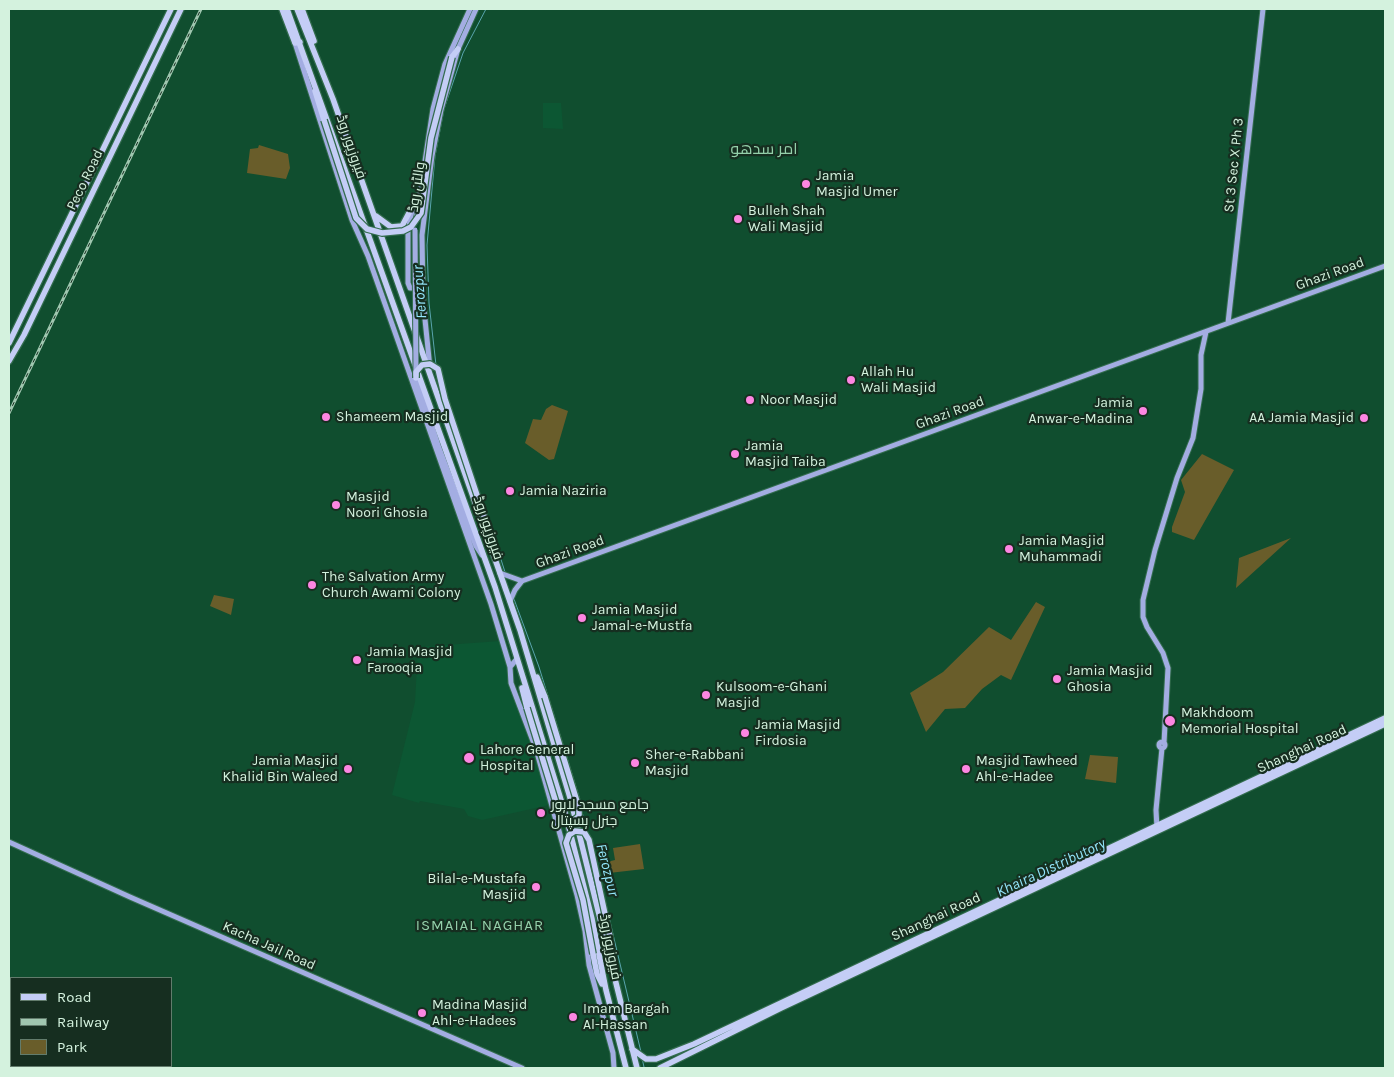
<!DOCTYPE html>
<html>
<head>
<meta charset="utf-8">
<style>
	body { margin:0 }
	#map { position:relative; width:1394px; height:1077px; overflow:hidden; background:#104e2f; font-family:Karla,sans-serif }
	canvas { display:block }
	.frame { position:absolute; inset:0; border:10px solid #d4f2de; pointer-events:none }
	.legend { position:absolute; left:10px; top:977px; width:162px; height:90px; box-sizing:border-box; background:#162e20; border:1px solid #627c6c; margin:0; padding:6px 9px; list-style:none; font-size:15px; color:#d4f2de }
	.legend li { display:flex; align-items:center; gap:10px; height:25px }
	.legend b { width:25px; border:1px solid #627c6c }
</style>
</head>
<body>
<div id="map">
<canvas width="1394" height="1077"></canvas>
<div class="frame"></div>
<ul class="legend">
<li><b style="height:6px;background:#c4cdf6"></b>Road</li>
<li><b style="height:6px;background:#a0c7b0"></b>Railway</li>
<li><b style="height:14px;background:#695d2a"></b>Park</li>
</ul>
</div>
<script>
const ctx = document.querySelector('canvas').getContext('2d');
ctx.lineJoin = 'round';
function fill(path, color) { ctx.fillStyle = color; ctx.fill(path, 'evenodd'); }
const shape = rows => new Path2D(rows.map(r => 'M' + r).join(''));
function stroke(path, color, width, dash) { ctx.strokeStyle = color; ctx.lineWidth = width; ctx.lineCap = dash ? 'butt' : 'round'; ctx.setLineDash(dash || []); ctx.stroke(path); }
function drawText(font, color, halo, rows, align = 'center') {
  ctx.font = font + ' Karla,Cairo,sans-serif'; ctx.lineWidth = 4.5; ctx.setLineDash([]); ctx.textBaseline = 'middle'; ctx.strokeStyle = halo; ctx.fillStyle = color; for (const [text, x, y, turn = 0] of rows) {
    ctx.save(); ctx.translate(x, y); ctx.rotate((+turn || 0) * Math.PI / 180); ctx.textAlign = isNaN(turn) ? turn : align; if (halo) ctx.strokeText(text, 0, 0); ctx.fillText(text, 0, 0); ctx.restore();
  }
}
const built = shape([
	[543,103,561,103,563,129,543,128],
	[500,641,549,805,482,820,468,816,464,809,420,801,419,803,392,795,415,702,418,647]
]);
const green = shape([
	[259,145,288,154,290,168,286,179,247,173,250,149,258,148],
	[552,405,568,411,554,459,549,460,525,443,533,419,541,420,546,409],
	[1202,454,1234,470,1194,540,1172,532,1172,527,1185,492,1181,480],
	[1291,538,1236,588,1239,558],
	[214,595,234,599,231,615,210,606],
	[1036,602,1045,607,1011,680,1001,675,982,689,965,708,945,709,926,732,910,693,943,672,989,627,1011,640],
	[1090,755,1118,757,1116,783,1085,779],
	[640,844,644,869,609,873,607,862,615,860,613,848]
]);
const stream = shape([
	[436,365,429,303,427,245,435,156,444,109,463,53,486,9],
	[490,525,505,572],
	[514,599,539,667,579,797],
	[581,808,587,831],
	[602,888,641,1052],
	[642,1058,644,1067]
]);
const secondary = shape([
	[295,43,352,220,368,256,491,604,510,667],
	[413,205,408,231,408,283,410,288,419,288],
	[416,220,433,109,445,64,470,9],
	[1228,323,1263,9],
	[430,368,423,300,422,235,432,156,441,110,458,49,476,9],
	[416,378,439,448,476,546,482,555],
	[500,573,522,581],
	[510,601,515,590,522,581,1385,266],
	[516,660,510,667,511,683,536,749,577,895,585,931,589,965,613,1053,614,1068],
	'1159 745a3 3 0 1 1 6 0a3 3 0 1 1-6 0Z',
	[1164,743,1168,668,1163,653,1147,627,1143,617,1143,600,1155,550,1177,478,1193,438,1201,389,1201,355,1206,332],
	[1157,828,1156,810,1162,748],
	[9,842,130,897,522,1068]
]);
const primary = shape([
	[282,9,295,43,300,42],
	[287,9,495,587,566,816,592,919,606,990,626,1068],
	[297,9,333,99,520,630,571,801,637,1068],
	[302,9,314,41],
	[452,57,458,49],
	[315,91,324,120],
	[376,216,391,227,402,226,418,196],
	[9,343,171,9],
	[9,361,24,335,181,9],
	[537,677,545,697],
	[522,688,527,708],
	[610,937,612,957],
	[593,954,597,974,602,984],
	[632,1049,646,1059,656,1059,694,1044,1385,718],
	[660,1068,781,1008,1385,724]
]);
const rail = shape([
	[9,413,201,9]
]);
const secondaryBridge = shape([
	[415,230,416,375]
]);
const primaryBridge = shape([
	[324,120,356,218,367,229,382,233,403,231,411,227,421,213,431,138,452,57],
	[416,378,416,372,422,365,430,364,438,369,445,399,487,525],
	[527,708,561,819,573,821,579,816,579,808,545,697],
	[593,954,583,900,566,843,569,835,575,831,584,832,589,840,610,937]
]);
const markers = [
	[806,184,5,"#fd86e2"],
	[738,219,5,"#fd86e2"],
	[851,380,5,"#fd86e2"],
	[750,400,5,"#fd86e2"],
	[1143,411,5,"#fd86e2"],
	[326,417,5,"#fd86e2"],
	[1364,418,5,"#fd86e2"],
	[735,454,5,"#fd86e2"],
	[510,491,5,"#fd86e2"],
	[336,505,5,"#fd86e2"],
	[1009,549,5,"#fd86e2"],
	[312,585,5,"#fd86e2"],
	[582,618,5,"#fd86e2"],
	[357,660,5,"#fd86e2"],
	[1057,679,5,"#fd86e2"],
	[706,695,5,"#fd86e2"],
	[1170,721,6,"#fd86e2"],
	[745,733,5,"#fd86e2"],
	[469,758,6,"#fd86e2"],
	[635,763,5,"#fd86e2"],
	[348,769,5,"#fd86e2"],
	[966,769,5,"#fd86e2"],
	[541,813,5,"#fd86e2"],
	[536,887,5,"#fd86e2"],
	[422,1013,5,"#fd86e2"],
	[573,1017,5,"#fd86e2"]
];
const streetNames = [
	["فیروزپور روڈ",351,147,71],
	["St 3 Sec X Ph 3",1234,165,-84],
	["Peco Road",85,180,-64],
	["والٹن روڈ",417,187,-82],
	["Ghazi Road",1330,274,-20],
	["Ghazi Road",950,413,-20],
	["فیروزپور روڈ",488,528,71],
	["Ghazi Road",570,552,-20],
	["Shanghai Road",1302,749,-25],
	["Shanghai Road",936,917,-25],
	["Kacha Jail Road",269,946,24],
	["فیروزپور روڈ",610,947,79]
];
const poiNames = [
	["Jamia",816,176],
	["Masjid Umer",816,192],
	["Bulleh Shah",748,211],
	["Wali Masjid",748,227],
	["Allah Hu",861,372],
	["Wali Masjid",861,388],
	["Noor Masjid",760,400],
	["Jamia",1133,403,"right"],
	["Anwar-e-Madina",1133,419,"right"],
	["Shameem Masjid",336,417],
	["AA Jamia Masjid",1354,418,"right"],
	["Jamia",745,446],
	["Masjid Taiba",745,462],
	["Jamia Naziria",520,491],
	["Masjid",346,497],
	["Noori Ghosia",346,513],
	["Jamia Masjid",1019,541],
	["Muhammadi",1019,557],
	["The Salvation Army",322,577],
	["Church Awami Colony",322,593],
	["Jamia Masjid",592,610],
	["Jamal-e-Mustfa",592,626],
	["Jamia Masjid",367,652],
	["Farooqia",367,668],
	["Jamia Masjid",1067,671],
	["Ghosia",1067,687],
	["Kulsoom-e-Ghani",716,687],
	["Masjid",716,703],
	["Makhdoom",1181,713],
	["Memorial Hospital",1181,729],
	["Jamia Masjid",755,725],
	["Firdosia",755,741],
	["Lahore General",480,750],
	["Hospital",480,766],
	["Sher-e-Rabbani",645,755],
	["Masjid",645,771],
	["Jamia Masjid",338,761,"right"],
	["Khalid Bin Waleed",338,777,"right"],
	["Masjid Tawheed",976,761],
	["Ahl-e-Hadee",976,777],
	["جامع مسجد لاہور",551,805],
	["جنرل ہسپتال",551,821],
	["Bilal-e-Mustafa",526,879,"right"],
	["Masjid",526,895,"right"],
	["Madina Masjid",432,1005],
	["Ahl-e-Hadees",432,1021],
	["Imam Bargah",583,1009],
	["Al-Hassan",583,1025]
];
const waterNames = [
	["Ferozpur",420,292,-94],
	["Khaira Distributory",1051,868,-25],
	["Ferozpur",607,870,76]
];
const neighbourhoodNames = [
	["ISMAIAL NAGHAR",480,926]
];
const quarterNames = [
	["امر سدھو",764,149]
];
fill(built, '#0c5733');
fill(green, '#695d2a');
stroke(stream, '#5aa5ae', 1);
stroke(secondary, '#336c4e', 7);
stroke(primary, '#336c4e', 8);
stroke(secondary, '#a3ade2', 5);
stroke(primary, '#c4cdf6', 5.5);
stroke(rail, '#a0c7b0', 3);
stroke(rail, '#162e20', 1, [4]);
stroke(secondaryBridge, '#336c4e', 7, []);
stroke(primaryBridge, '#336c4e', 8, []);
stroke(secondaryBridge, '#a3ade2', 5);
stroke(primaryBridge, '#c4cdf6', 5.5);
for (const [x, y, r, color] of markers) { const dot = new Path2D(); dot.arc(x, y, r, 0, 2 * Math.PI); ctx.fillStyle = color; ctx.fill(dot); stroke(dot, '#162e20', 2); }
drawText('14px', '#d4f2de', '#162e20', streetNames);
drawText('14px', '#d4f2de', '#162e20', poiNames, 'left');
drawText('italic 15px', '#93e6fb', '#162e20', waterNames);
ctx.letterSpacing = '1px';
drawText('15px', '#94d0aa', '#162e20', neighbourhoodNames);
ctx.letterSpacing = '0px';
drawText('16px', '#94d0aa', '#162e20', quarterNames);
</script>
</body>
</html>
